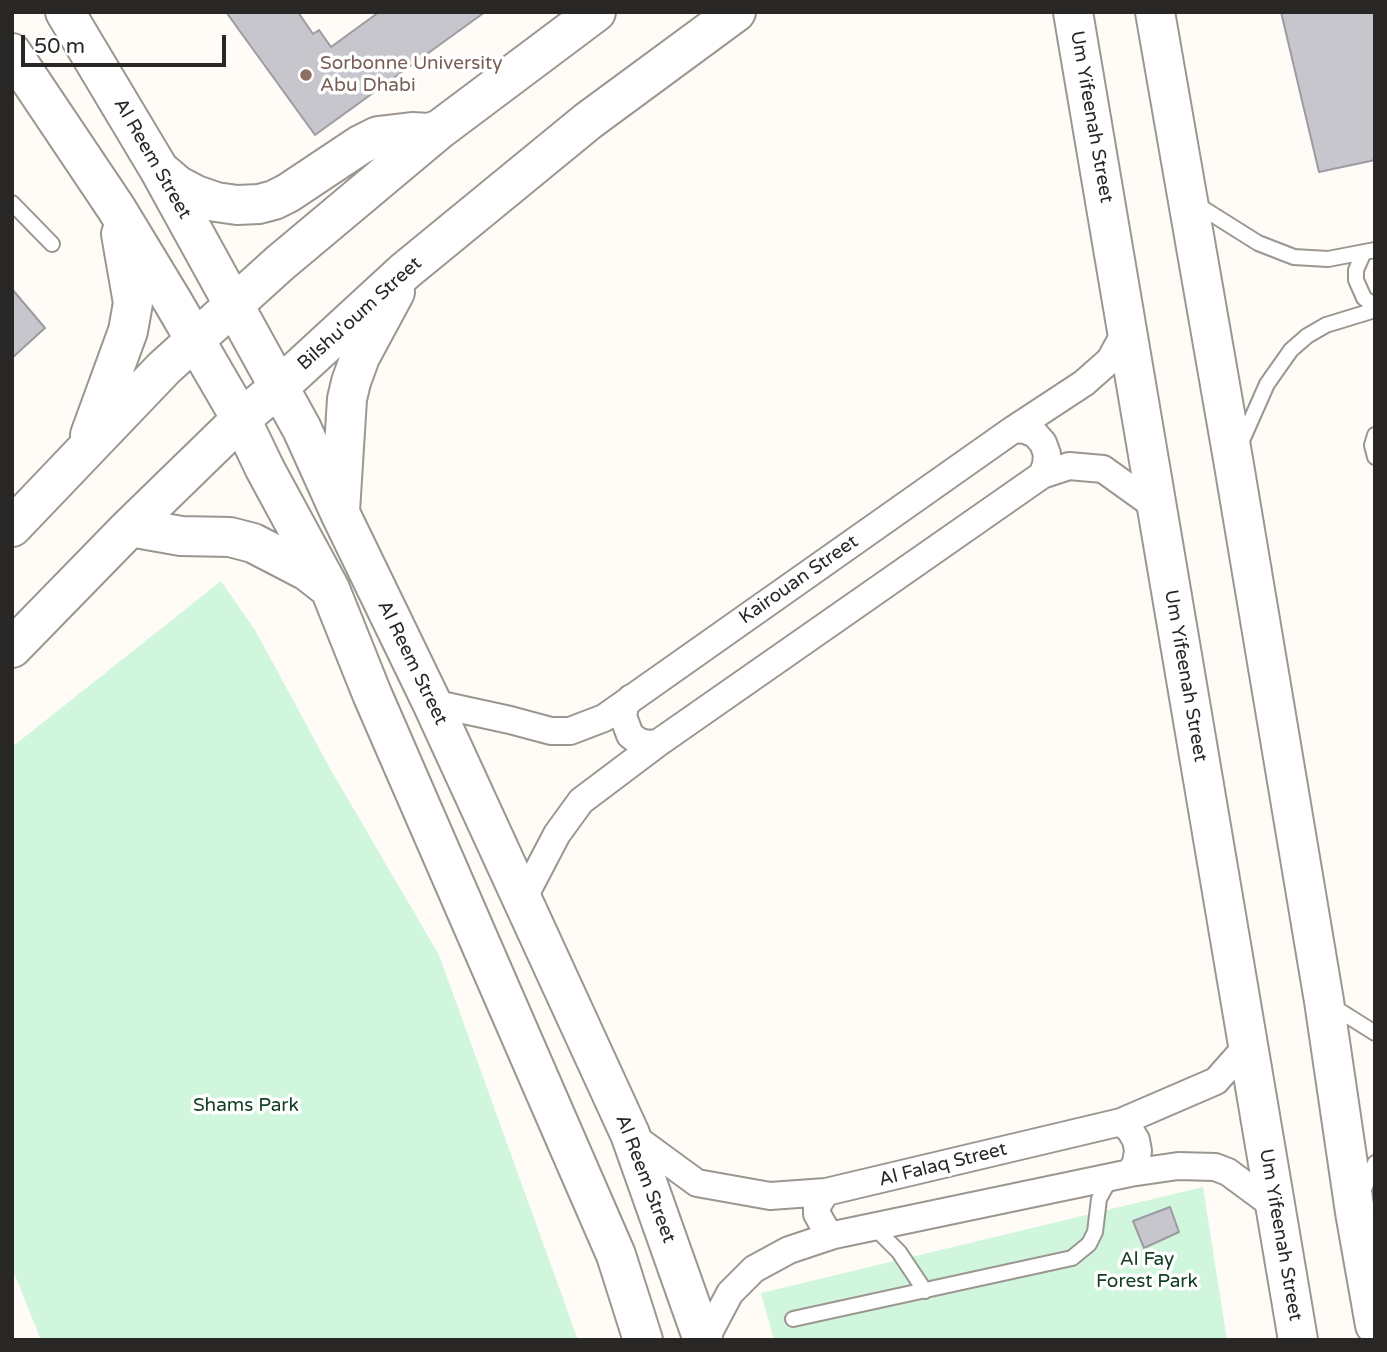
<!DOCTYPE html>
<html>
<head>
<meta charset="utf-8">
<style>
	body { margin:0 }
	#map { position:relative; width:1387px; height:1352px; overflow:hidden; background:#fffbf7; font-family:"Varela Round",sans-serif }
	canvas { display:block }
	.frame { position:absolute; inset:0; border:14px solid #292725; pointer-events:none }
	.scale { position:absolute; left:21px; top:35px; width:205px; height:32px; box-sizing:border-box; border:4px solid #292725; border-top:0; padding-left:9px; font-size:21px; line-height:24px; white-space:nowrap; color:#292725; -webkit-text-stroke:5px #fff; paint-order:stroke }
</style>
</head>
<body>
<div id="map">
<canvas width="1387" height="1352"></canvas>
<div class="frame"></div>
<div class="scale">50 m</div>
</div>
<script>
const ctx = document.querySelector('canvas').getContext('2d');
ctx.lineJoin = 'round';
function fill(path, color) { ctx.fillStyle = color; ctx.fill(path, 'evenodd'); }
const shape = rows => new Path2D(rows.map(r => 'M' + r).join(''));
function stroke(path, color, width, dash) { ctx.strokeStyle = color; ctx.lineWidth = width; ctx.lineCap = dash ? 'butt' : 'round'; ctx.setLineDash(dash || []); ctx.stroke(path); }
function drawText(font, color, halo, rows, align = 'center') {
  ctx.font = font + ' "Varela Round",sans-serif'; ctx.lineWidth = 7; ctx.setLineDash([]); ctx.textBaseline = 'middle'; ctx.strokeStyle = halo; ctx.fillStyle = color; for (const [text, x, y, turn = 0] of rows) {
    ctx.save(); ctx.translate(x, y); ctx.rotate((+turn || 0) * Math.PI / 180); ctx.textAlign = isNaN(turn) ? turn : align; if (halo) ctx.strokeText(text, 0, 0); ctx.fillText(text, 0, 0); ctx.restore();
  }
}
const green = shape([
	[221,581,255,630,331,770,439,955,578,1340,41,1340,12,1268,12,747],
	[1203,1187,1227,1340,774,1340,761,1293]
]);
const building = shape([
	[226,12,298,12,313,34,319,30,331,47,379,12,485,12,315,135,226,12],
	[1281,12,1375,12,1375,160,1319,172,1281,12],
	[12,289,45,328,12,358,12,289],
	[1170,1207,1179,1232,1144,1248,1133,1221,1170,1207]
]);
const lane = shape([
	[12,203,52,244],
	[1196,204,1258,243,1294,257,1328,259,1375,250],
	[1364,252,1356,270,1356,280,1364,298,1375,306],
	[1375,435,1372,445,1375,457],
	[1240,445,1267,384,1291,350,1307,336,1326,325,1375,310],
	[1332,1006,1375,1033],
	[1362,1194,1375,1163],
	[874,1227,899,1252,925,1291],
	[793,1319,1072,1258,1089,1244,1095,1232,1099,1199,1111,1177]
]);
const street = shape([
	[1014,429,1025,430,1035,434,1043,443,1047,454,1046,465,1042,475],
	[631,698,625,706,623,716,630,735,638,741,647,744,658,743],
	[432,703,510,720,551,731,570,731,604,718,1014,429,1084,383,1110,360,1127,329],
	[523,899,557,834,581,801,658,743,1042,475,1069,466,1103,469,1156,507],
	[1121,1122,1130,1130,1136,1140,1138,1151,1136,1163,1130,1173],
	[630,1134,697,1183,770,1196,826,1192,1121,1122,1216,1081,1247,1046],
	[826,1192,817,1206,817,1214,826,1230,834,1235],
	[705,1340,730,1293,754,1269,789,1250,834,1235,1130,1173,1178,1166,1215,1167,1228,1172,1274,1206]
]);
const secondary = shape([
	[65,12,160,171,302,429,340,513,432,703,630,1134,703,1340],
	[12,53,116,208,173,302,241,419,265,469,330,589,372,694,616,1255,643,1340],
	[163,173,177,185,196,195,216,202,237,205,259,204,274,200,288,193,360,145,378,136,412,132,430,133,440,129],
	[90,435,128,331,133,303,121,234],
	[340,511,347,399,351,382,360,357,395,292],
	[12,527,164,368,280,263,440,129,596,12],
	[130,527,181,536,230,537,253,543,307,571,325,585],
	[12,648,130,527,241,419,279,387,405,271,588,121,736,12]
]);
const primary = shape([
	[1073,12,1298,1340],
	[1155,12,1233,459,1324,1001,1355,1212,1375,1325]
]);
const markers = [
	[306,75,7,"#8d6e63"]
];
const educationNames = [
	["Sorbonne University",320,64],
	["Abu Dhabi",320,86]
];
const streetNames = [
	["Um Yifeenah Street",1091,117,80],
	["Al Reem Street",152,159,60],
	["Bilshu'oum Street",360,314,-42],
	["Kairouan Street",799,580,-35],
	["Al Reem Street",412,663,64],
	["Um Yifeenah Street",1185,676,80],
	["Al Falaq Street",943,1165,-14],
	["Al Reem Street",645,1179,69],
	["Um Yifeenah Street",1280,1235,80]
];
const parkNames = [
	["Shams Park",246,1106],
	["Al Fay",1147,1260],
	["Forest Park",1147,1282]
];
fill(green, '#d1f6de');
fill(building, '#c8c6cd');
stroke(building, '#9d9ba2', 2);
stroke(lane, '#9b9690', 18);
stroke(street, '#9b9690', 30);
stroke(secondary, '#9b9690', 42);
stroke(primary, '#9b9690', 42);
stroke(lane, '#fff', 14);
stroke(street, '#fff', 26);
stroke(secondary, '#fff', 38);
stroke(primary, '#fff', 38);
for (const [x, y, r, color] of markers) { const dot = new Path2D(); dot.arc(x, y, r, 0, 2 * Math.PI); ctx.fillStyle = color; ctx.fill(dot); stroke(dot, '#fff', 2.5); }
drawText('19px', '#785e54', '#fff', educationNames, 'left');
drawText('19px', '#292725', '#fff', streetNames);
drawText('19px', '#144029', '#fff', parkNames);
</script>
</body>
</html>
